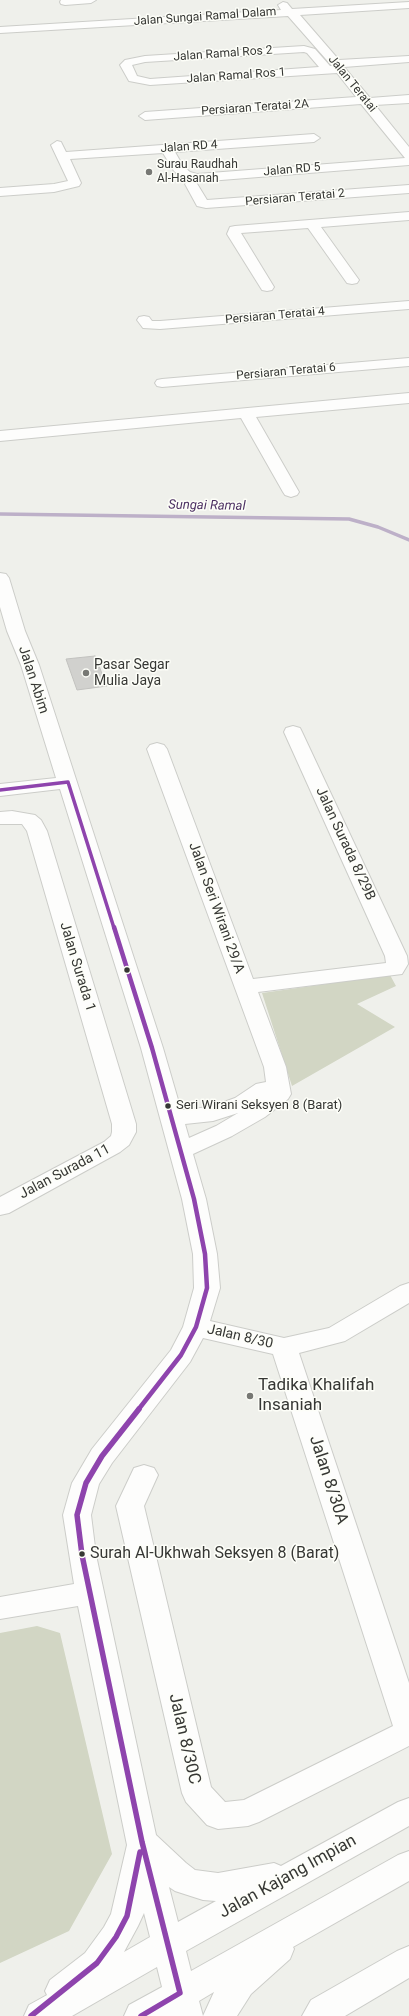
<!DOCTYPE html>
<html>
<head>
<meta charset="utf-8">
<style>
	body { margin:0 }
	canvas { display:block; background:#eff0eb }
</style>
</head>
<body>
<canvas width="409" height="2016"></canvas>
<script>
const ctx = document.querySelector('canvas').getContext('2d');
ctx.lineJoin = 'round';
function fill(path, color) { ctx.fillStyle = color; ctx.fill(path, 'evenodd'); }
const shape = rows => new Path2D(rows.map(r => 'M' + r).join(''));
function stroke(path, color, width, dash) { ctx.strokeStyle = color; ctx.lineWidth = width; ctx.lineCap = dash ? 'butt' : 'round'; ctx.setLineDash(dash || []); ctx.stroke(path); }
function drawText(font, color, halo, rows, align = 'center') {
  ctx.font = font + ' Roboto,sans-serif'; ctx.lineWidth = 3; ctx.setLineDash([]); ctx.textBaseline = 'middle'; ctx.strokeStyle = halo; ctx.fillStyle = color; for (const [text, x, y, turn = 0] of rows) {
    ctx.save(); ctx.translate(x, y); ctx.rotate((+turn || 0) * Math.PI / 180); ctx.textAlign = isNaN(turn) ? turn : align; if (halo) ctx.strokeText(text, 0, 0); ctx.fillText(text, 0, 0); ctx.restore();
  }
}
const green = shape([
	[390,975,396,986,357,1004,395,1027,292,1086,262,993],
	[37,1626,60,1633,112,1854,69,1931,0,1963,0,1633]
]);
const stream = shape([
	[0,514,349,519,378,527,409,540]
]);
const building = shape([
	[95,656,107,686,77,690,66,659,95,656]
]);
const minor = shape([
	[61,0,96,0,91,3,65,5,61,4,60,2,61,0],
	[283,2,287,3,292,9,409,2,409,8,300,15,339,60,409,56,409,62,344,67,370,98,409,95,409,103,375,105,409,147,409,165,196,182,207,200,409,185,409,193,206,208,197,206,185,184,190,180,182,178,174,171,163,153,70,159,81,183,79,186,54,192,0,196,0,188,54,184,68,181,51,145,57,141,61,142,66,152,314,134,320,138,314,142,175,152,183,166,190,172,197,174,405,158,361,104,145,120,139,116,145,112,356,97,337,73,150,85,129,81,120,65,125,60,145,56,304,46,315,49,330,66,332,66,288,16,0,33,0,27,281,10,278,5,283,2],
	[304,52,307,53,319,67,150,79,137,76,132,65,145,62,304,52],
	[409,212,409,220,321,227,359,280,357,283,352,284,347,283,308,228,241,233,274,287,272,290,267,291,262,290,227,234,230,227,235,226,409,212],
	[409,301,409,309,160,329,143,328,137,320,139,317,144,316,149,317,152,321,160,321,409,301],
	[409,358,409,366,162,387,157,386,155,383,157,380,162,379,409,358],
	[409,393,409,403,256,417,299,492,297,495,291,497,285,495,283,492,241,418,0,441,0,431,409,393],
	[0,573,6,574,9,578,25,631,39,665,163,1048,181,1110,210,1107,235,1098,256,1084,266,1082,264,1067,147,749,150,745,157,743,164,745,167,749,253,979,386,963,385,956,284,732,286,728,293,726,300,728,302,732,407,956,408,964,402,974,258,992,286,1067,291,1094,288,1099,265,1117,232,1136,193,1154,206,1199,217,1254,220,1288,210,1321,284,1338,329,1328,400,1286,409,1283,409,1303,345,1341,299,1353,409,1683,409,1746,259,1822,248,1826,218,1829,207,1825,186,1802,182,1793,116,1506,134,1468,144,1465,154,1468,158,1475,144,1506,211,1787,225,1802,244,1800,393,1726,273,1354,203,1338,190,1362,112,1463,99,1484,91,1515,96,1555,156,1835,186,1863,195,1870,218,1873,274,1863,281,1866,398,1802,409,1798,409,1826,186,1951,191,1971,398,1855,409,1851,409,1881,293,1947,294,1949,290,1959,251,1994,237,2016,203,2016,214,1992,199,2001,203,2016,124,2016,129,2005,162,1987,157,1967,72,2016,24,2016,29,2005,47,1995,45,1991,50,1980,85,1953,104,1927,111,1914,127,1845,78,1606,0,1619,0,1597,74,1584,63,1515,72,1483,92,1449,171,1350,183,1327,194,1288,193,1254,182,1199,141,1048,60,789,0,796,0,784,56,778,21,665,7,631,0,607,0,573],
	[238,1113,216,1126,189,1138,185,1124,213,1121,238,1113],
	[169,1887,175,1891,203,1900,216,1901,178,1922,169,1887],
	[144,1913,150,1937,124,1952,138,1926,144,1913],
	[12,811,35,815,41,820,47,831,136,1124,136,1132,129,1145,120,1152,9,1213,0,1215,0,1197,104,1142,111,1136,112,1132,112,1124,27,831,22,824,0,824,0,812,12,811],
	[409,1946,409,1978,345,2016,302,2016,311,2000,397,1951,409,1946]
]);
const bus1Far2 = shape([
	[0,790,68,782,114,928]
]);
const bus1Far1 = shape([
	[114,927,152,1048,194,1199,205,1254,207,1288,196,1327,181,1355,138,1410]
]);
const bus1 = shape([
	[139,1409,102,1456,86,1483,77,1515,82,1555,142,1842,180,1993,141,2016],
	[31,2016,97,1963,116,1937,127,1916,140,1852]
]);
const markers = [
	[149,172,4,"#777874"],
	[86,673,4,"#777874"],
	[127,970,3.5,"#363734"],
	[168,1106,3.5,"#363734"],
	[250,1396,4,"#777874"],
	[82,1554,3.5,"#363734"]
];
const farStreetnames = [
	["Jalan Sungai Ramal Dalam",205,17,-4],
	["Jalan Ramal Ros 2",223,54,-4],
	["Jalan Ramal Ros 1",236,76,-4],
	["Jalan Teratai",352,84,51],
	["Persiaran Teratai 2A",255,108,-4],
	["Jalan RD 4",189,147,-4],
	["Jalan RD 5",292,170,-5],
	["Persiaran Teratai 2",295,198,-5],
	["Persiaran Teratai 4",275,316,-5],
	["Persiaran Teratai 6",286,372,-5]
];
const farPoinames = [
	["Surau Raudhah",157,165],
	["Al-Hasanah",157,179]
];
const farWaternames = [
	["Sungai Ramal",207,506,1]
];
const busNames = [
	["Seri Wirani Seksyen 8 (Barat)",176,1106]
];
const poiNames = [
	["Pasar Segar",94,665],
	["Mulia Jaya",94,681]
];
const streetNames = [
	["Jalan Abim",33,680,72],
	["Jalan Surada 8/29B",345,844,65],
	["Jalan Seri Wirani 29/A",216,908,70],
	["Jalan Surada 1",77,967,73],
	["Jalan Surada 11",65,1172,-28],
	["Jalan 8/30",240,1337,13]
];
const nearBusnames = [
	["Surah Al-Ukhwah Seksyen 8 (Barat)",90,1554]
];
const nearPoinames = [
	["Tadika Khalifah",258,1386],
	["Insaniah",258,1406]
];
const nearStreetnames = [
	["Jalan 8/30A",328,1480,72],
	["Jalan 8/30C",184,1739,77],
	["Jalan Kajang Impian",288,1877,-29]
];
fill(green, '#d2d6c4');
stroke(stream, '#bdb0c8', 3.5);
fill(building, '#d1d1ce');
stroke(building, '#c2c2bf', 1);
stroke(minor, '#cccdc9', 2);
fill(minor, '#fdfdfc');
stroke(bus1Far2, '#8e44ad', 3.5);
stroke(bus1Far1, '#8e44ad', 4.5);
stroke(bus1, '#8e44ad', 5.5);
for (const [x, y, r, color] of markers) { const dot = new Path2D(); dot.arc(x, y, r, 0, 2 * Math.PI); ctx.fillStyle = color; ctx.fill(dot); stroke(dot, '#fdfef8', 1.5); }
drawText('12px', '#363734', '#fdfef8', farStreetnames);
drawText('12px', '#363734', '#fdfef8', farPoinames, 'left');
drawText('italic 13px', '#4d3163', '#fdfef8', farWaternames);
drawText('13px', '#363734', '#fdfef8', busNames, 'left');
drawText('14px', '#363734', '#fdfef8', poiNames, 'left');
drawText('14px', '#363734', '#fdfef8', streetNames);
drawText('16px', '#363734', '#fdfef8', nearBusnames, 'left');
drawText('17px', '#363734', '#fdfef8', nearPoinames, 'left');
drawText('17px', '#363734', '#fdfef8', nearStreetnames);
</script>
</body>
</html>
